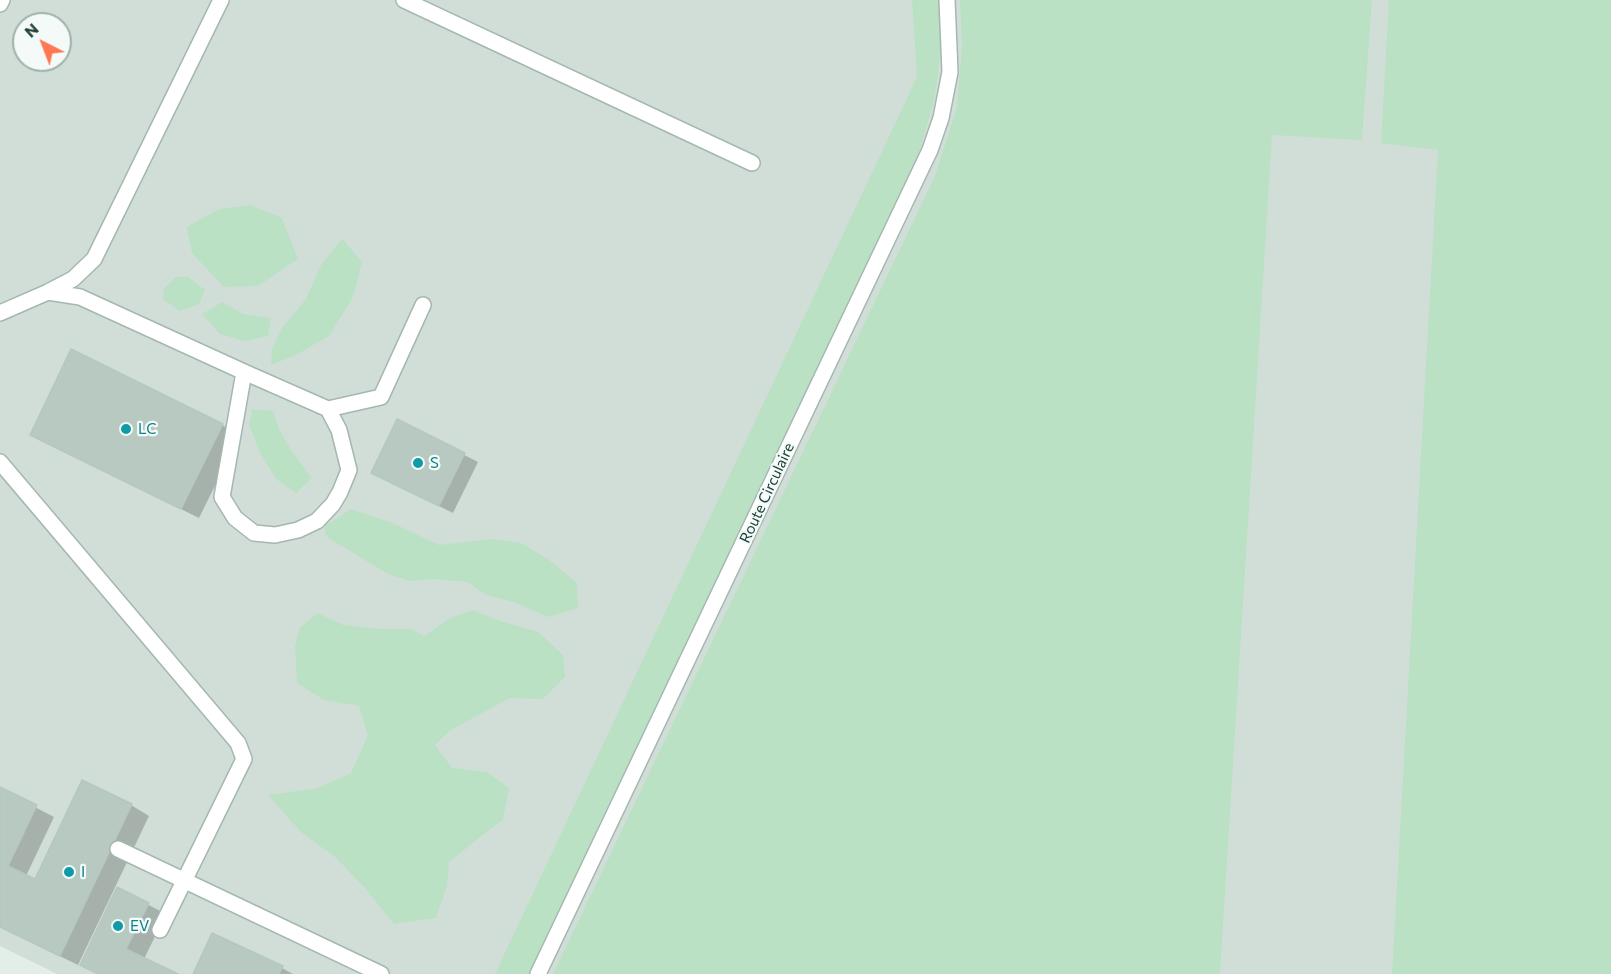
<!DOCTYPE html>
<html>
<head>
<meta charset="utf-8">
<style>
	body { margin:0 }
	#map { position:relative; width:1611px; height:974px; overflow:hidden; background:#e3eee9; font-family:Commissioner,sans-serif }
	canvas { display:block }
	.north { position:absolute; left:12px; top:12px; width:60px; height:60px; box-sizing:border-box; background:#f4faf7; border:2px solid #a0b0ab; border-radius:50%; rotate:318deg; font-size:16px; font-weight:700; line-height:24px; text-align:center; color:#214138 }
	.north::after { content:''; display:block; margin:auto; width:21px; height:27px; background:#fe7851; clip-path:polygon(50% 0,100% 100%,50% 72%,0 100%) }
</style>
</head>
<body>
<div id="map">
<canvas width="1611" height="974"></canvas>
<div class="north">N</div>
</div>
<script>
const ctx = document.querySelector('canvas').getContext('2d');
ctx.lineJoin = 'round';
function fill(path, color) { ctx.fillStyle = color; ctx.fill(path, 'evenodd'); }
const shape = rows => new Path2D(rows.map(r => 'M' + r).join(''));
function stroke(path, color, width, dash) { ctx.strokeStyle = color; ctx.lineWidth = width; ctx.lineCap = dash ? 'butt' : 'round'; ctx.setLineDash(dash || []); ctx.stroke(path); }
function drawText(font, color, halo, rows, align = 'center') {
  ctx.font = font + ' Commissioner,sans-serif'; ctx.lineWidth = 4.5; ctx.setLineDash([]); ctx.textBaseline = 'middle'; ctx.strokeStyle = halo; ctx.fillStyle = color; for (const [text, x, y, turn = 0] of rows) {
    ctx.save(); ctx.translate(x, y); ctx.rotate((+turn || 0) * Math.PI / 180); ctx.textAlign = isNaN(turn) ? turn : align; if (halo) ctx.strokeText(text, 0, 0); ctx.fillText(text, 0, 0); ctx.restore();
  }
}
const built = shape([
	[0,0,1611,0,1611,974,57,974,0,946],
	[24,24,60,24,60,60,24,60]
]);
const green = shape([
	[912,0,939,0,941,39,938,75,934,101,918,156,529,974,495,974,917,77],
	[960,0,1372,0,1362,140,1272,135,1220,974,553,974,935,176,957,107,962,47],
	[1389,0,1611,0,1611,974,1392,974,1438,150,1381,143],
	[250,205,282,218,298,259,258,286,224,287,192,253,187,227,219,209],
	[342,239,362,262,353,297,329,336,296,355,271,365,272,349,282,328,306,299,321,265],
	[187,276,205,290,199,304,180,311,163,299,164,288,176,277],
	[222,302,243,314,271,318,268,336,244,341,220,334,202,314],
	[252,409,273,411,279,429,292,452,312,478,296,493,276,479,259,451,249,424],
	[351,509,395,524,439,545,490,539,521,543,548,559,577,583,578,608,548,617,514,602,486,595,467,582,433,579,410,581,388,574,327,537,324,527],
	[473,610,500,621,538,632,563,655,565,677,543,699,510,698,449,731,435,745,452,768,487,772,509,788,503,819,449,862,447,886,436,918,394,924,366,889,335,857,301,832,268,795,318,788,351,773,368,735,359,706,324,700,297,683,295,646,300,627,318,613,343,625,378,629,411,629,424,636,452,617]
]);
const shadow = shape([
	[398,421,478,462,453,513,386,480],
	[222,425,240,435,199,518,49,444],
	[0,789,54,817,26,876,36,881,131,805,149,816,78,965,0,927],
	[118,889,166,914,144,959,174,974,98,974,82,965],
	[213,935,282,968,293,974,194,974]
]);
const building = shape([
	[71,349,223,424,181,509,30,435,71,349],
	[397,419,465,453,439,506,371,473,397,419],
	[82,780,132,804,60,956,0,927,0,787,37,805,8,866,35,879,82,780],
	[117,887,149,903,126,949,178,974,98,974,80,965,117,887],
	[212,933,283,966,279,974,193,974,212,933]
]);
const service = shape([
	[404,0,752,163],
	[0,4,2,0],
	[48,292,80,297,244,372,328,409,381,397,423,305],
	[0,313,48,292,73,279,94,259,221,0],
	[244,372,222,497,235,518,254,533,275,535,298,530,317,521,333,504,340,492,349,470,339,430,328,409],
	[0,462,238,743,244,759,160,930],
	[118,849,381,974],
	[538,974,930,150,941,118,950,72,947,0]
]);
const markers = [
	[126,429,6,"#0f9aa8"],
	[418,463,6,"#0f9aa8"],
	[69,872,6,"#0f9aa8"],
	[118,926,6,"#0f9aa8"]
];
const cultureNames = [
	["LC",138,429],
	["S",430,463],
	["I",81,872],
	["EV",130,926]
];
const streetNames = [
	["Route Circulaire",767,493,-65]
];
fill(built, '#d1ded8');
fill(green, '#bae1c4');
fill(shadow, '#0003');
fill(building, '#b8c9c2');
stroke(building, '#b4c8c0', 1.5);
stroke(service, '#a5b7b0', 18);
stroke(service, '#fff', 15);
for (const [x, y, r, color] of markers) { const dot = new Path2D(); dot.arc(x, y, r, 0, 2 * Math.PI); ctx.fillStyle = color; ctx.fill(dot); stroke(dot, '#f4faf7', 2); }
drawText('15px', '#0d838f', '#f4faf7', cultureNames, 'left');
drawText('15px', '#214138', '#f4faf7', streetNames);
</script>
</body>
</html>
